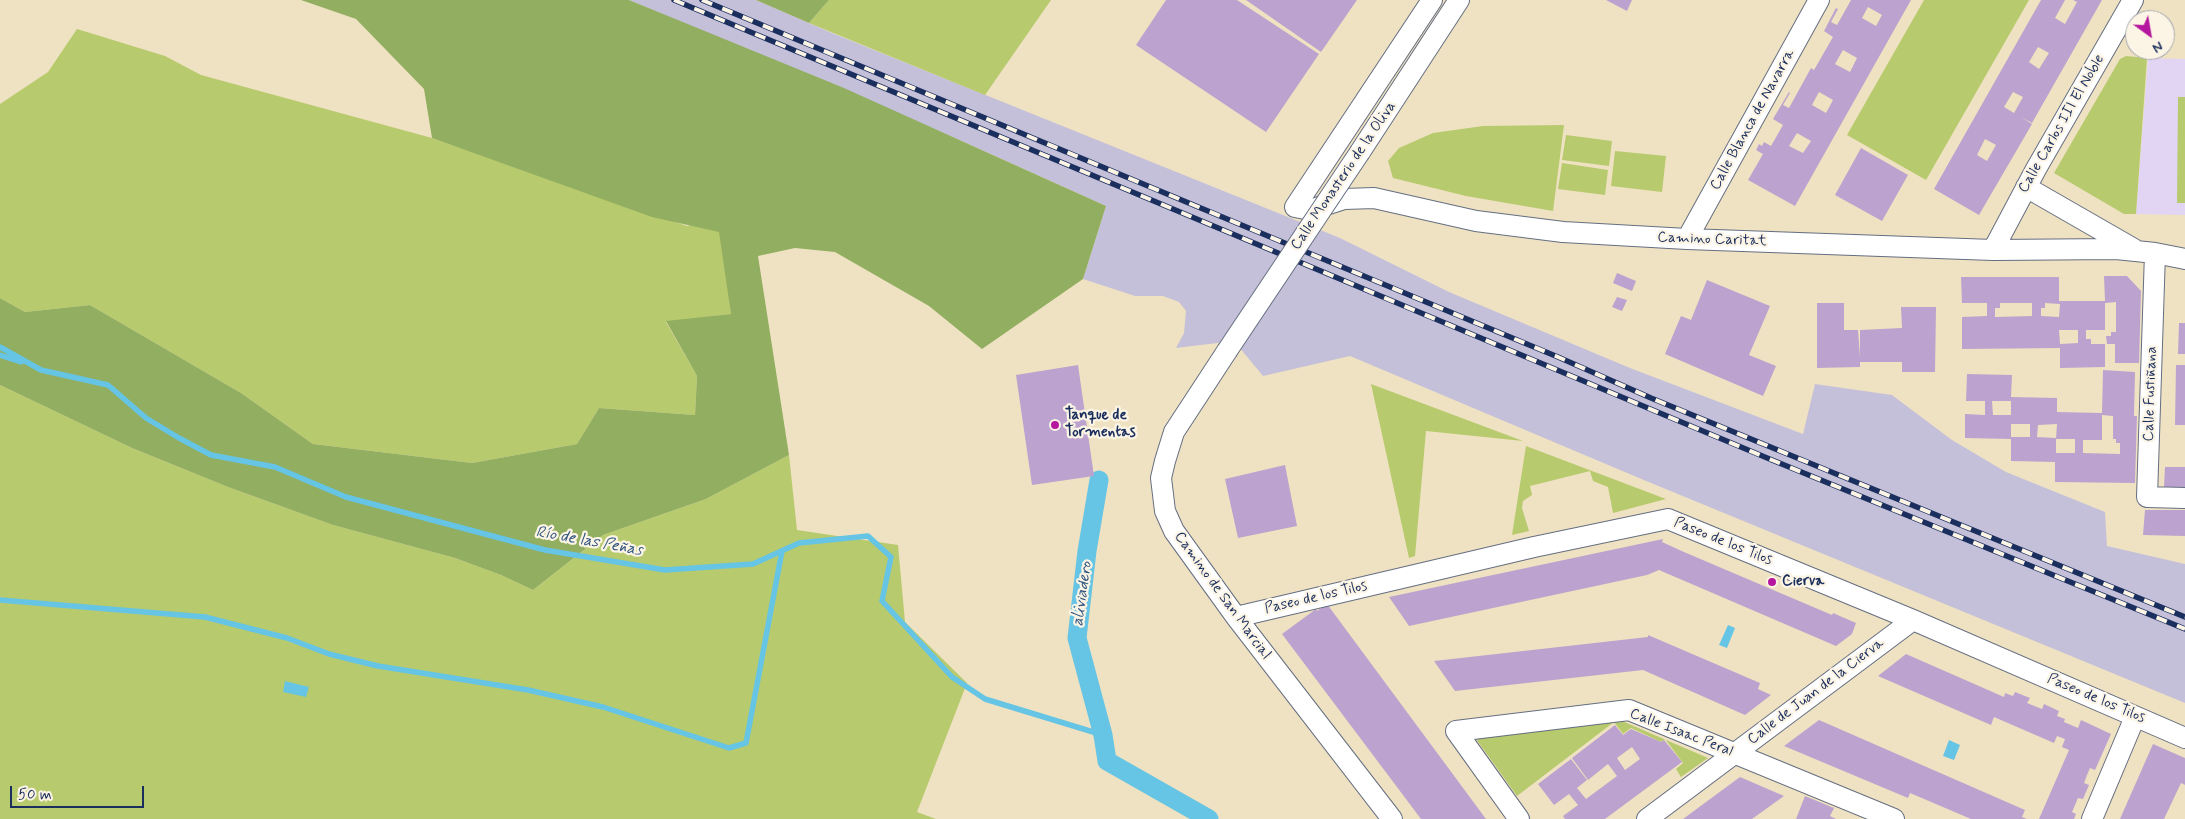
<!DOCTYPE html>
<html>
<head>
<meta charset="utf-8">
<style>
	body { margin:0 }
	#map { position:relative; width:2185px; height:819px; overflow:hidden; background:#efe2c2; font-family:Mynerve,sans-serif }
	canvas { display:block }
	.north { position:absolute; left:2125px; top:10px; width:50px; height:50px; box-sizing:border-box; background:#fcf5e5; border:1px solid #a2a6af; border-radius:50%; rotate:148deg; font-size:14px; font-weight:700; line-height:20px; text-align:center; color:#1b2f5e }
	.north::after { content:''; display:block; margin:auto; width:18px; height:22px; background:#b5179e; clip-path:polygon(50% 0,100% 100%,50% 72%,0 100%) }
	.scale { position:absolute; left:10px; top:786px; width:134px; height:22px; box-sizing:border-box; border:2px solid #1b2f5e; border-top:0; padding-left:6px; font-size:15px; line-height:18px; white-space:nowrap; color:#1b2f5e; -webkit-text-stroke:4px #fcf5e5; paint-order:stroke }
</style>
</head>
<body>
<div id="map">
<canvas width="2185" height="819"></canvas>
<div class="north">N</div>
<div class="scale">50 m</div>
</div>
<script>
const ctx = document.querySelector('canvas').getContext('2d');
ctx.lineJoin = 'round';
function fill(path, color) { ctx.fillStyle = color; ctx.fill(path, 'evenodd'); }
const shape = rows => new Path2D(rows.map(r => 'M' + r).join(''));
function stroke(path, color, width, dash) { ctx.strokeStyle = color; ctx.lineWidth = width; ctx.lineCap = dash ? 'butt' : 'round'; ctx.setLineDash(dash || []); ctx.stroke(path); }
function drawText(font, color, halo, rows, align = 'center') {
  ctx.font = font + ' Mynerve,sans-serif'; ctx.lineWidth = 4.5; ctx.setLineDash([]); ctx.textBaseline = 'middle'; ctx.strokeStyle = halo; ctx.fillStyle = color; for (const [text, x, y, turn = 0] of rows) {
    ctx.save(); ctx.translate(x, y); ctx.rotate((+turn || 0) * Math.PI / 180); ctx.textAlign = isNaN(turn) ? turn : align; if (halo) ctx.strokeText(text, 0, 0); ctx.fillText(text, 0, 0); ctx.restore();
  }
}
const built = shape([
	[2148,58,2185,59,2185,215,2136,214]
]);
const industrial = shape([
	[629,0,756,0,832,33,1340,238,1449,292,1630,368,1803,434,1815,384,1892,395,1952,440,2006,472,2105,512,2107,546,2185,564,2185,703,1639,478,1350,356,1263,376,1234,341,1176,348,1184,333,1186,311,1179,302,1163,296,1135,296,1083,279,1106,206,964,142]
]);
const green = shape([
	[829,0,1051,0,985,95,809,23],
	[1924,0,2029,0,1926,180,1847,135],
	[77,29,165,56,201,75,432,138,687,226,722,218,731,314,666,322,697,376,695,415,599,408,577,444,472,463,313,444,241,393,90,305,25,312,0,298,0,104,48,72],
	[2126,56,2147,58,2136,214,2124,214,2054,173,2120,59],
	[2178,97,2185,97,2185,203,2177,203],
	[1564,125,1553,211,1466,196,1393,178,1388,161,1399,148,1433,133,1483,126],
	[1566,135,1612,141,1609,166,1562,160],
	[1615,151,1666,156,1662,192,1611,186],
	[1562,163,1608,170,1605,195,1558,189],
	[1371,384,1523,441,1426,431,1415,556,1409,558],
	[0,385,132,448,228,487,333,525,455,558,501,575,533,590,603,535,706,499,789,455,797,530,898,545,905,622,967,683,917,812,936,819,0,819],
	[1526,446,1666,499,1613,513,1608,487,1593,481,1590,471,1530,486,1532,495,1523,501,1522,508,1529,531,1512,535],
	[1622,721,1708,758,1681,777,1676,769,1683,763,1665,739,1661,742,1631,728,1623,734,1614,722,1517,796,1476,739]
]);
const forest = shape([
	[301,0,629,0,844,88,1106,206,1083,279,982,349,929,306,835,252,795,248,758,256,789,455,706,499,603,535,533,590,501,575,455,558,333,525,228,487,132,448,0,385,0,298,25,312,90,305,241,393,313,444,472,463,577,444,599,408,695,415,697,376,666,321,731,314,719,232,652,217,432,138,424,89,356,19],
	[756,0,829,0,809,23]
]);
const water = shape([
	[1728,625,1735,628,1727,648,1719,645],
	[285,681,309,687,306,697,283,692],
	[1949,740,1960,745,1954,760,1943,756]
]);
const stream = shape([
	[0,347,41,370,108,385,146,418,179,438,211,455,275,467,346,497,545,550,665,570,753,564,799,543,868,536,891,557,882,601,952,677,985,699,1103,735],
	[0,355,21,362],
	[0,600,205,617,287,638,329,654,378,666,528,690,603,707,729,748,746,743,782,551]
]);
const canal = shape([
	[1099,480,1087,551,1077,638,1103,735,1107,761,1209,819]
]);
const building = shape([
	[1166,0,1237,0,1319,54,1266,132,1136,45],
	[1246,0,1357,0,1321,52],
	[1606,0,1632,0,1627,11],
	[1851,0,1911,0,1795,206,1748,180,1763,154,1756,150,1759,144,1762,146,1764,142,1771,146,1783,125,1773,119,1789,92,1790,93,1783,105,1789,108,1811,68,1814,70,1833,37,1824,31,1836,8,1838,9,1831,22,1837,25],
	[1868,7,1882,15,1876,26,1862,18],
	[1843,50,1857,58,1850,72,1835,64],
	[1819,92,1833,100,1826,113,1812,105],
	[1797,133,1811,141,1803,153,1789,146],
	[2041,0,2065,0,2055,18,2065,24,2077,2,2073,0,2102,0,2032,123,2021,117,2032,124,1979,215,1934,189],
	[2038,47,2049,53,2039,69,2029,62],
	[2013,92,2023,97,2014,113,2004,107],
	[1985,139,1996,145,1987,161,1977,155],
	[1861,148,1908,175,1882,221,1835,195],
	[1617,273,1636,281,1632,291,1613,283],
	[2104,276,2127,276,2141,291,2139,363,2115,363,2115,344,2107,344,2106,336,2111,336,2111,332,2116,332,2116,302,2105,303,2105,301,2105,330,2086,330,2086,339,2091,339,2091,344,2105,344,2105,367,2060,368,2060,348,1962,349,1962,317,1987,316,1987,303,1962,303,1961,277,2059,277,2059,301,2105,301],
	[2000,303,2032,303,2032,316,1995,317,1995,308,2000,308],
	[2045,303,2060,304,2059,317,2041,316,2041,308,2045,308],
	[2059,330,2078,330,2078,343,2060,344],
	[1707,280,1770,306,1749,355,1776,366,1763,396,1665,354,1681,316,1691,320],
	[1617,297,1627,300,1622,311,1612,307],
	[1817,303,1844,303,1844,330,1858,330,1860,357,1860,330,1902,328,1901,307,1936,307,1935,372,1902,372,1902,362,1860,362,1860,367,1817,368],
	[2179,323,2185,323,2185,354,2178,354],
	[1078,365,1094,476,1032,485,1016,375],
	[2176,365,2185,365,2185,425,2175,425],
	[2103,370,2135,372,2134,416,2137,416,2135,483,2055,482,2055,462,2011,461,2011,439,1965,438,1965,414,1985,415,1985,401,1966,401,1967,374,2012,375,2011,397,2057,398,2057,412,2102,413],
	[1992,401,2011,401,2011,415,1993,415],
	[2102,415,2113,416,2113,439,2116,439,2116,443,2120,443,2120,454,2083,453,2083,440,2102,440],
	[2011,424,2030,424,2030,437,2011,437],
	[2057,424,2056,439,2075,439,2075,453,2056,453,2056,438,2037,437,2038,425],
	[1285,465,1297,526,1238,538,1225,479],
	[2165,467,2185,467,2185,487,2164,487],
	[2145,510,2185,510,2185,536,2143,535],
	[1663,539,1662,542,1684,552,1832,615,1833,613,1856,623,1852,634,1836,646,1659,570,1647,575,1409,626,1389,597],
	[1327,604,1486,819,1421,819,1282,634,1316,609,1317,611],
	[1648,635,1760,683,1758,689,1771,695,1745,715,1643,670,1455,691,1434,661,1648,637],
	[1906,654,2004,697,2005,693,2013,696,2015,692,2030,698,2027,703,2042,709,2044,704,2059,711,2057,716,2065,719,2064,722,2078,728,2081,720,2111,734,2095,770,2090,768,2087,775,2084,783,2089,785,2083,799,2078,798,2072,812,2076,814,2074,819,2039,819,2069,750,2062,747,2065,739,2057,736,2054,743,1994,717,1991,725,1878,676],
	[1819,720,2025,810,2022,817,2027,819,1971,819,1910,793,1908,798,1784,746],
	[1615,725,1623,735,1631,729,1661,742,1664,740,1682,762,1605,819,1565,819,1563,816,1578,805,1569,794,1554,805,1538,784,1571,759,1587,780,1577,788,1586,799,1617,776,1608,764,1588,780,1572,758],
	[1632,747,1640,759,1625,770,1617,758],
	[2153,744,2185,758,2185,785,2181,783,2164,819,2120,819],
	[1740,777,1784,796,1752,819,1683,819],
	[1805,796,1834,808,1830,816,1836,819,1796,819]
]);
const minor = shape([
	[1432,0,1295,207,1310,210,1344,199,1374,198,1476,221,1563,232,1687,239,1993,250,2116,249,2155,253,2185,259],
	[1360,152,1459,0],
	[2026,187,2134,249],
	[1687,239,1819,0],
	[1993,250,2036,169,2133,0],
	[2155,253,2147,497,2185,498],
	[1227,351,1174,432,1165,461,1161,478,1165,511,1174,531,1236,617,1392,819],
	[1236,617,1534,547,1668,519,1913,620,2185,738],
	[1519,819,1456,731,1629,710,1894,819],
	[1647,819,1913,620],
	[2092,819,2135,717]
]);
const rail = shape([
	[674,0,1772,460,2185,629],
	[702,0,1558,357,1651,398,2185,617]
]);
const minorBridge = shape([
	[1227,351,1360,152]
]);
const markers = [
	[1055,425,5,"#b5179e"],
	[1772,582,5,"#b5179e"]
];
const streetNames = [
	["Calle Blanca de Navarra",1753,120,-61],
	["Calle Carlos III El Noble",2062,124,-60],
	["Calle Monasterio de la Oliva",1344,176,-56],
	["Camino Caritat",1712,240,2],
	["Calle Fustiñana",2151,394,-88],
	["Paseo de los Tilos",1723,542,22],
	["Camino de San Marcial",1222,596,54],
	["Paseo de los Tilos",1316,598,-13],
	["Calle de Juan de la Cierva",1816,692,-37],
	["Paseo de los Tilos",2096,699,23],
	["Calle Isaac Peral",1681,733,21]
];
const poiNames = [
	["Tanque de",1065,416],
	["Tormentas",1065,433],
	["Cierva",1782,582]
];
const waterNames = [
	["Río de las Peñas",589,542,10],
	["aliviadero",1083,594,-82]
];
fill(built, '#e2d4f3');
fill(industrial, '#c5c0da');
fill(green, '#b8ca6e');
fill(forest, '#92ae61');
fill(water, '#66c4e4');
stroke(stream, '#66c4e4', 5.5);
stroke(canal, '#66c4e4', 19);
fill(building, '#bca2ce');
stroke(minor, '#656e81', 22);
stroke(minor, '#fff', 20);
stroke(rail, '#1b2f5e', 5.5);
stroke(rail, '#fcf5e5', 4, [11]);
stroke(minorBridge, '#656e81', 22, []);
stroke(minorBridge, '#fff', 20);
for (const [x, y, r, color] of markers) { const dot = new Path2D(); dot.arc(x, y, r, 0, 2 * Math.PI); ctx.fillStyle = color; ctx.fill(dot); stroke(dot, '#fcf5e5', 2); }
drawText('15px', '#1b2f5e', '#fcf5e5', streetNames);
drawText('bold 15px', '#1b2f5e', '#fcf5e5', poiNames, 'left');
drawText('italic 16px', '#2e5480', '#fcf5e5', waterNames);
</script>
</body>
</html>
